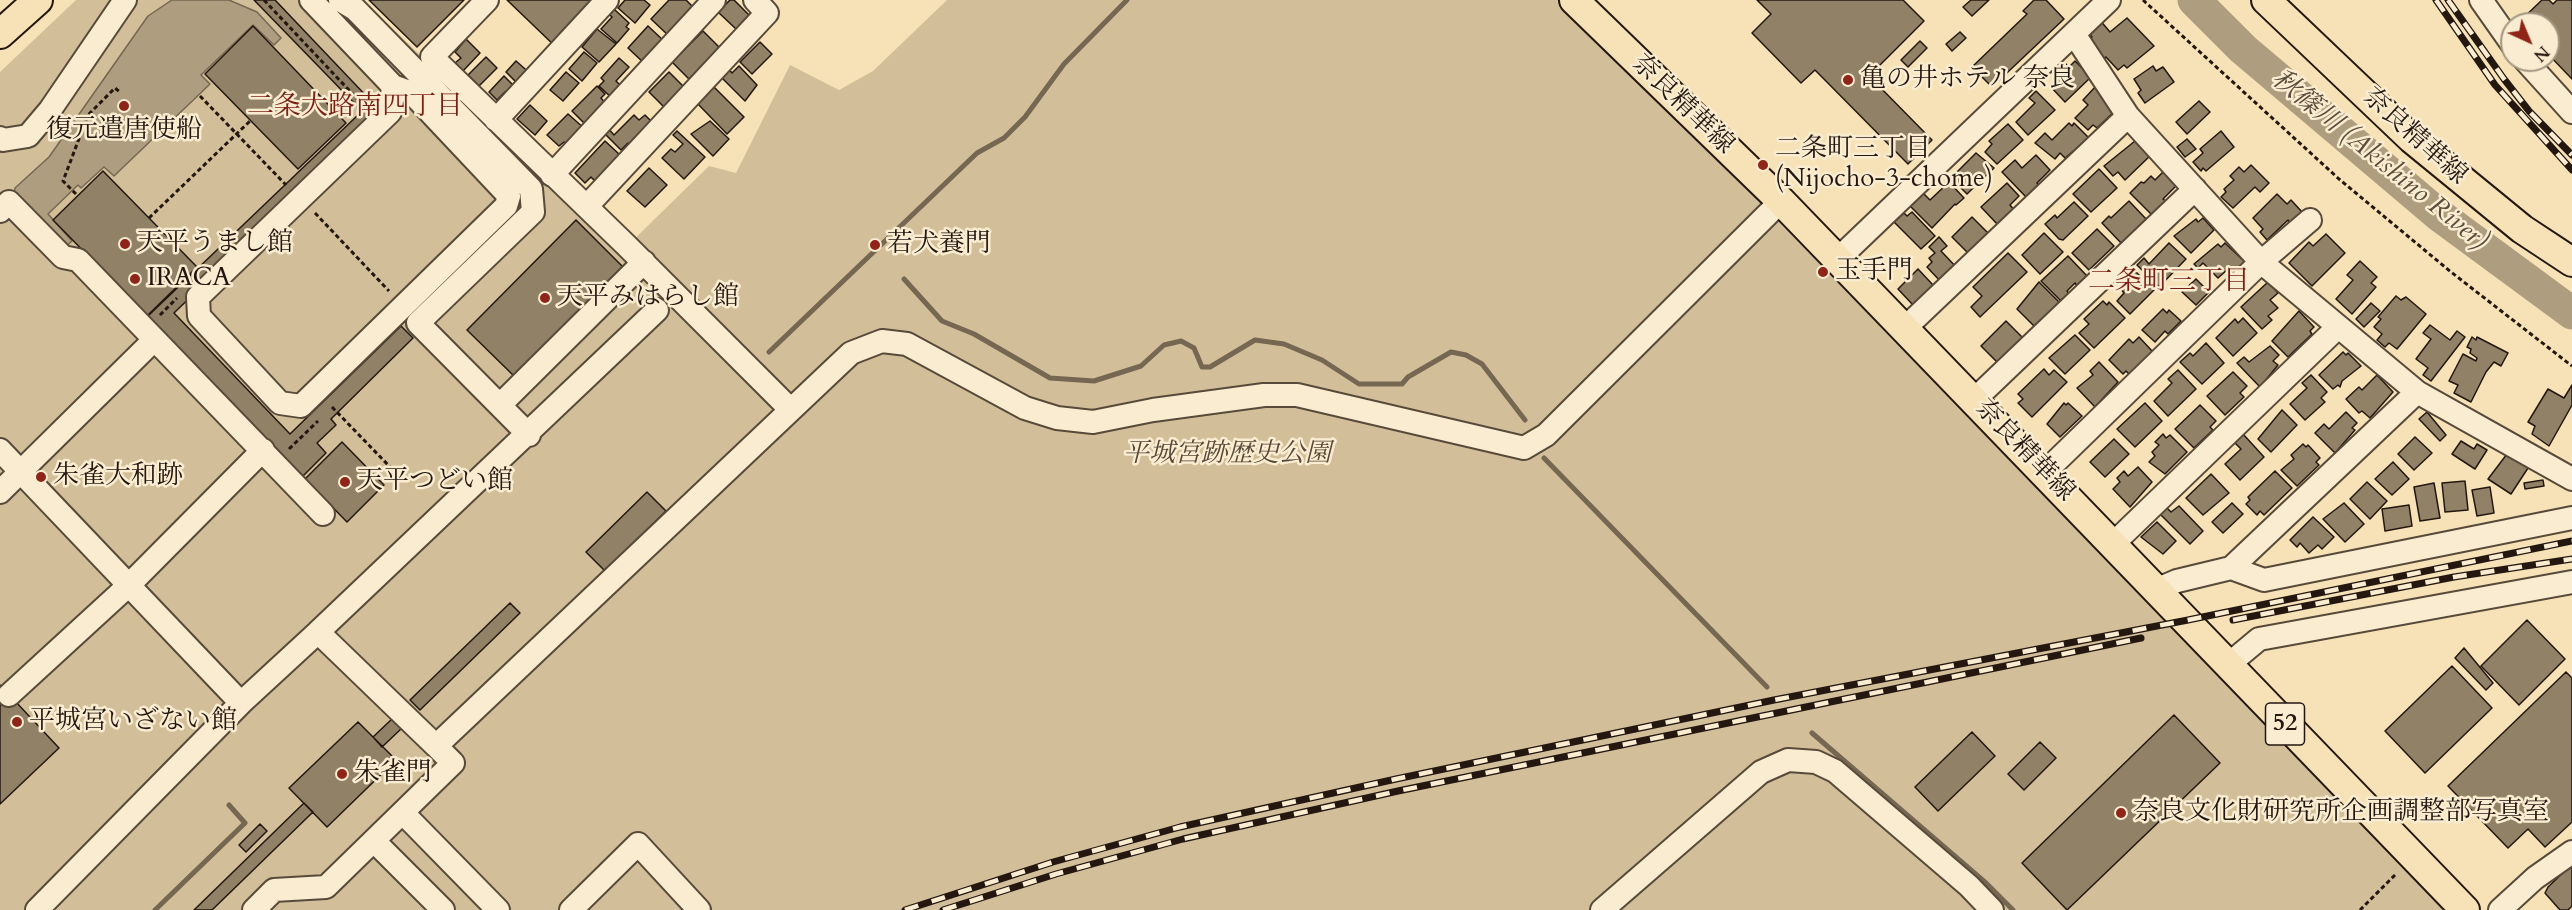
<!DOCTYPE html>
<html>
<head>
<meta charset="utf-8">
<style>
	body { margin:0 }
	#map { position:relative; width:2572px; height:910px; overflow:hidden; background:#f6e2b6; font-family:Cardo,serif }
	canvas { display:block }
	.north { position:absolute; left:2500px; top:12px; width:60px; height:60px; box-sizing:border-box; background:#f9ecd0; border:2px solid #a39783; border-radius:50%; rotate:136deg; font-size:16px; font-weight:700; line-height:24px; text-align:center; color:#231710 }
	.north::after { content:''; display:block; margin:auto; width:21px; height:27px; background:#8f2418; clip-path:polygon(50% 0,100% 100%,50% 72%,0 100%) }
</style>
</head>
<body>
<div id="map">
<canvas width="2572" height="910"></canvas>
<div class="north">N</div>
</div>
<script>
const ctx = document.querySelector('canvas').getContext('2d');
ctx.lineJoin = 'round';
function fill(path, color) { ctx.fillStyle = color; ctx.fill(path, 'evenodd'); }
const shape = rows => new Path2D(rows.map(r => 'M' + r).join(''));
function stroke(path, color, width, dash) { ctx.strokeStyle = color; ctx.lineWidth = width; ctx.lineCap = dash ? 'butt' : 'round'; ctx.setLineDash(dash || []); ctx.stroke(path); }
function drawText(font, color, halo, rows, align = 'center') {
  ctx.font = font + ' Cardo,"Noto Serif JP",serif'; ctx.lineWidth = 5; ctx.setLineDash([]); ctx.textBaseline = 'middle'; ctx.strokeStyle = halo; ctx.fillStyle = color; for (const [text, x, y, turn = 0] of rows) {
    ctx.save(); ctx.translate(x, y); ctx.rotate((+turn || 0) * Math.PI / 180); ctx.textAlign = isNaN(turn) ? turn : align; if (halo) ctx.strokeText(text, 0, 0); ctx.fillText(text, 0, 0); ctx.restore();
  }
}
const green = shape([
	[76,0,363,0,418,53,432,62,622,251,709,166,736,173,790,65,839,90,873,71,947,0,1559,0,1729,163,1725,167,1795,237,1800,233,2454,910,0,910,0,72]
]);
const water = shape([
	[172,0,229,0,257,12,281,38,274,45,253,25,201,75,210,84,114,176,104,167,81,188,78,185,48,214,72,241,61,251,14,197,15,188,49,157,148,16,172,0]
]);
const stream = shape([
	[904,279,942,321,974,334,1050,378,1094,381,1141,366,1164,345,1181,341,1194,348,1202,367,1210,367,1255,340,1284,344,1322,360,1359,384,1402,384,1408,377,1451,352,1466,355,1482,364,1525,420],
	[769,352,977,153,1004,138,1025,117,1064,64,1127,0],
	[1544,458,1767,687],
	[1812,733,1986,883,2013,910],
	[155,910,245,823,229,805]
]);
const river = shape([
	[2194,0,2243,49,2439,215,2572,313]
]);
const building = shape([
	[254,0,275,0,372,102,372,121,174,313,290,434,401,326,413,338,331,419,336,425,317,443,326,453,303,476,148,316,358,115,357,106,254,0],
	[369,0,464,0,417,47,369,0],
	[507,0,596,0,558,49,507,0],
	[625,0,644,0,650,5,635,23,618,8,625,0],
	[669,0,686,0,695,9,669,36,651,19,669,0],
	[730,0,734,0,749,15,736,29,718,12,730,0],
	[1757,0,1903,0,1924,21,1869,76,1932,140,1908,164,1815,70,1801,83,1752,33,1771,14,1757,0],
	[1971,0,1989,0,1972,16,1963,7,1971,0],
	[2034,0,2046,0,2064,19,1992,87,1972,67,2027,14,2023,11,2034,0],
	[2542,0,2549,0,2553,4,2557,0,2572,0,2572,79,2548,54,2548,24,2518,23,2542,0],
	[614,9,629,23,626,27,629,29,617,43,601,29,612,17,609,14,614,9],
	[2127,18,2154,46,2127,68,2124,65,2118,70,2106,57,2103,60,2087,42,2092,37,2086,30,2099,19,2110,32,2127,18],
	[253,26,346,123,298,169,205,74,253,26],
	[648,26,665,42,645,64,628,48,648,26],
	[597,29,616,44,599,62,582,47,597,29],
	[703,31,723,51,716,57,713,54,689,79,672,62,703,31],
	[1960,32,1966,38,1952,51,1946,44,1960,32],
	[466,39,480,53,463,71,455,63,461,58,455,52,466,39],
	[1920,41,1927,48,1908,67,1901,60,1920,41],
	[760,42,772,54,752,74,740,62,760,42],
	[584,52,597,63,582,81,569,69,584,52],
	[486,57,497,68,479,86,468,75,486,57],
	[619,58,629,67,616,81,623,88,613,99,599,86,604,81,601,78,619,58],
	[516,61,532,75,521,87,506,72,516,61],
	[2075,61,2091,77,2065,102,2050,86,2060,76,2058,73,2066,64,2069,67,2075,61],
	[739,66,757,85,745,101,720,76,728,68,732,73,739,66],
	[2153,66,2156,71,2163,67,2174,82,2145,103,2138,93,2141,90,2134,79,2153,66],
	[566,72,579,83,563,101,550,90,566,72],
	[669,72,686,89,666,109,649,92,669,72],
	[504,76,518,90,511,98,505,92,497,100,489,92,504,76],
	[2097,85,2115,111,2097,128,2093,125,2088,130,2075,118,2088,105,2083,100,2097,85],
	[597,86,605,94,601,98,606,104,585,124,572,111,597,86],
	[714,87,744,117,727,134,697,103,714,87],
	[2036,91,2055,110,2028,135,2016,122,2035,103,2029,98,2036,91],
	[2199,101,2210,112,2187,134,2176,122,2199,101],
	[530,105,547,121,535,135,517,119,530,105],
	[568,114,585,129,569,147,564,142,559,146,547,135,568,114],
	[634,115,639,120,645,115,654,124,631,146,628,143,621,150,602,131,607,127,614,135,634,115],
	[710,121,729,139,713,156,691,134,710,121],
	[2069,123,2072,126,2074,123,2089,138,2065,158,2060,153,2055,159,2035,143,2045,133,2052,140,2069,123],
	[2008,124,2023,140,1997,164,1985,152,1992,144,1989,141,2008,124],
	[677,131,705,157,684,179,662,158,671,149,675,152,683,144,673,135,677,131],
	[2221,131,2234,147,2206,171,2203,168,2201,171,2193,162,2203,153,2200,149,2221,131],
	[2187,139,2196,149,2185,157,2177,147,2187,139],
	[605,141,620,155,596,182,591,177,585,183,575,173,605,141],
	[2135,141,2146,153,2149,149,2153,153,2125,180,2118,172,2113,176,2104,166,2135,141],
	[1976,153,1994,168,1967,194,1956,183,1959,180,1954,175,1976,153],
	[2036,155,2050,170,2037,183,2040,186,2027,198,2002,172,2015,160,2022,168,2036,155],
	[2251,165,2269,183,2260,192,2255,187,2233,208,2221,197,2226,192,2224,189,2234,180,2230,176,2239,167,2244,172,2251,165],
	[649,168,667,185,645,207,627,191,649,168],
	[2099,169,2117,188,2091,212,2073,194,2099,169],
	[103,171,197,267,147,316,53,220,103,171],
	[2163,172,2176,186,2163,199,2167,202,2153,216,2130,193,2141,182,2144,183,2151,176,2155,180,2163,172],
	[1949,182,1964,198,1956,205,1955,204,1932,228,1910,206,1923,193,1930,200,1949,182],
	[2007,183,2019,196,2010,205,2015,211,1999,226,1981,207,2007,183],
	[2277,194,2287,204,2291,200,2303,213,2290,223,2288,220,2267,240,2260,232,2263,229,2253,218,2277,194],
	[2129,201,2147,220,2122,244,2102,223,2109,216,2111,218,2129,201],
	[2074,202,2088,216,2063,240,2059,239,2045,224,2055,215,2057,218,2074,202],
	[1912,212,1935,236,1921,249,1894,222,1904,213,1907,216,1912,212],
	[1972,217,1989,234,1969,254,1952,237,1972,217],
	[2203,218,2214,230,2191,253,2174,236,2196,219,2198,222,2203,218],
	[576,220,623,267,515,377,467,330,576,220],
	[2097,229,2114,246,2089,270,2072,253,2097,229],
	[2044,233,2063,252,2040,274,2022,255,2044,233],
	[2326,234,2345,253,2312,286,2289,263,2309,242,2313,246,2326,234],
	[1939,237,1947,246,1941,251,1957,268,1942,283,1927,267,1932,262,1929,258,1935,253,1929,247,1939,237],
	[2169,243,2186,259,2159,287,2137,265,2144,258,2149,264,2169,243],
	[2225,243,2245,262,2232,275,2227,270,2218,278,2203,263,2198,268,2194,264,2218,244,2221,247,2225,243],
	[2008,253,2027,272,1980,317,1971,307,1982,296,1973,287,2008,253],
	[2068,256,2088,277,2078,287,2075,283,2067,291,2070,295,2062,302,2041,281,2068,256],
	[2360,261,2377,277,2371,283,2376,287,2352,314,2336,299,2353,280,2347,275,2360,261],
	[2131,267,2154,290,2130,314,2117,301,2124,293,2121,289,2128,283,2122,277,2131,267],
	[1918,269,1933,285,1913,305,1898,289,1918,269],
	[2196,279,2209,292,2196,305,2182,292,2196,279],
	[2039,282,2060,303,2036,328,2017,309,2039,282],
	[2268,282,2278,293,2270,300,2278,308,2268,316,2272,320,2262,329,2241,307,2268,282],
	[2396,296,2401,300,2406,297,2426,314,2397,349,2389,343,2385,347,2377,340,2382,334,2374,327,2381,319,2378,317,2396,296],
	[2103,301,2107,305,2109,302,2125,318,2094,348,2079,333,2089,324,2084,319,2103,301],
	[2371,303,2380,311,2364,327,2356,319,2371,303],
	[2163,309,2167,313,2169,310,2181,321,2168,334,2165,331,2155,342,2142,330,2163,309],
	[2299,311,2314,327,2310,331,2312,334,2288,357,2272,341,2299,311],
	[2243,318,2257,333,2233,356,2216,338,2235,319,2238,323,2243,318],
	[2006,321,2024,339,1999,364,1981,346,2006,321],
	[2430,325,2450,340,2457,331,2465,337,2431,381,2423,375,2428,368,2416,359,2431,339,2423,333,2430,325],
	[2075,335,2090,350,2065,374,2049,358,2075,335],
	[2139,337,2153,352,2130,375,2126,371,2123,374,2109,360,2129,339,2133,343,2139,337],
	[2472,337,2476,340,2477,337,2508,353,2501,366,2494,362,2486,372,2471,402,2454,393,2458,385,2449,381,2463,354,2476,361,2477,358,2470,353,2471,349,2467,347,2472,337],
	[2206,343,2224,363,2202,384,2180,362,2190,353,2193,356,2206,343],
	[2270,346,2279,355,2273,361,2278,365,2260,387,2237,363,2244,357,2249,362,2270,346],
	[2343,352,2346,355,2348,353,2361,366,2342,381,2340,387,2338,385,2333,389,2319,375,2343,352],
	[2099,362,2118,382,2095,407,2077,388,2093,375,2090,371,2099,362],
	[2044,369,2049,375,2054,370,2067,382,2032,417,2018,403,2023,399,2018,394,2044,369],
	[2178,370,2196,389,2168,416,2154,401,2172,383,2168,379,2178,370],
	[2233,372,2247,386,2240,393,2244,397,2225,415,2207,396,2233,372],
	[2311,375,2327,392,2321,398,2325,402,2305,420,2290,404,2307,388,2302,383,2311,375],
	[2377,375,2393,392,2370,418,2362,411,2359,413,2346,399,2359,387,2362,390,2377,375],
	[2572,385,2572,405,2549,446,2532,434,2535,426,2528,422,2548,389,2564,398,2572,385],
	[2064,403,2066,405,2068,403,2082,416,2060,437,2047,424,2064,403],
	[2145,403,2162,421,2135,447,2117,429,2145,403],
	[2200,405,2216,421,2210,427,2213,430,2194,448,2175,429,2200,405],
	[2282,410,2297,425,2271,452,2258,439,2282,410],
	[2346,412,2357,423,2352,428,2355,430,2335,453,2315,433,2324,424,2329,429,2346,412],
	[2427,412,2446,435,2440,441,2419,419,2427,412],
	[2163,434,2166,438,2170,435,2187,452,2165,474,2149,462,2155,456,2152,452,2159,445,2155,442,2163,434],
	[2243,434,2264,457,2240,480,2225,464,2241,449,2234,442,2243,434],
	[2415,437,2432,453,2414,470,2398,454,2415,437],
	[2114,439,2129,454,2105,477,2090,462,2114,439],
	[2461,441,2474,449,2477,444,2487,450,2475,469,2452,454,2461,441],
	[342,442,384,485,347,522,305,479,342,442],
	[2303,444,2306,447,2308,445,2320,458,2316,462,2319,465,2297,486,2281,470,2294,459,2291,455,2303,444],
	[2507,454,2528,468,2511,494,2488,479,2507,454],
	[2393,462,2409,479,2392,495,2375,479,2393,462],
	[2138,467,2152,482,2130,507,2113,489,2120,482,2117,478,2124,471,2128,476,2138,467],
	[2275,471,2292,488,2264,515,2260,511,2257,515,2246,504,2250,500,2248,497,2275,471],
	[2211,474,2229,493,2203,515,2186,498,2211,474],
	[2543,480,2544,486,2525,489,2524,483,2543,480],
	[2465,481,2468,510,2445,512,2442,483,2465,481],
	[2367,482,2387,501,2370,519,2350,499,2367,482],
	[2434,483,2440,518,2420,521,2414,487,2434,483],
	[2490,487,2494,513,2477,516,2472,490,2490,487],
	[647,492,666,511,605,571,586,552,647,492],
	[2232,503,2243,514,2223,533,2212,522,2232,503],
	[2344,503,2364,524,2345,542,2323,519,2344,503],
	[2409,505,2412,526,2385,531,2382,509,2409,505],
	[2179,506,2203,531,2190,544,2160,514,2167,508,2171,512,2179,506],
	[2313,517,2334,537,2322,549,2318,545,2309,553,2300,543,2297,547,2290,540,2313,517],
	[2157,522,2176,541,2163,554,2141,537,2157,522],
	[510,603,520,613,420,710,410,700,510,603],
	[2527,620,2565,659,2519,705,2481,666,2527,620],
	[2464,648,2493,683,2486,690,2455,658,2464,648],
	[2452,666,2492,708,2425,773,2385,731,2452,666],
	[2566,672,2572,678,2572,822,2545,847,2528,829,2508,848,2448,786,2566,672],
	[0,685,59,748,0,804,0,685],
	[2174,715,2220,763,2067,910,2022,863,2174,715],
	[393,718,402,728,382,747,373,737,393,718],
	[358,722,396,760,327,827,289,788,358,722],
	[1972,732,1995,756,1938,811,1915,787,1972,732],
	[2040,742,2056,758,2024,790,2008,774,2040,742],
	[304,803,313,812,212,910,194,910,304,803],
	[260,824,267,831,246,852,239,845,260,824],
	[2572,864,2572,906,2568,910,2560,910,2545,893,2548,887,2572,864]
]);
const path = shape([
	[264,0,362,104,361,111],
	[2143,0,2339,179,2451,272,2572,366],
	[200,96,286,185],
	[76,194,63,181,88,115,115,88,121,93],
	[315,213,389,291],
	[149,218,250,121],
	[160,315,177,298],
	[332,407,391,468],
	[289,449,318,421],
	[2360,910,2397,873]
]);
const minor = shape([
	[311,0,393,86,412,93,509,196,506,206,301,406,280,403,199,316,198,297,390,112,393,86],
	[340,0,355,9,531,189,533,212,418,323,529,435],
	[487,0,432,57,626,245,790,409],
	[2481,0,2512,44],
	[2074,34,2128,116,2261,262,2417,392,2572,479],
	[2525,60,2572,112],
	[496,120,607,0],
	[0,138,3,140,28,136,50,110,125,0],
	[552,175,714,0],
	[587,206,767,13,755,0],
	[0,211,9,202,63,257,78,260,323,514],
	[1838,259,2109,0],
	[1905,328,2128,116],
	[1975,399,2195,189],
	[500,405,644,262],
	[0,450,241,703,318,632,436,746],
	[2045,472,2261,262,2310,220],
	[0,492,154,340],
	[2114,543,2338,327],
	[2231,568,2417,392],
	[2158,589,2177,581,2231,568,2264,580,2572,518],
	[318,632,657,310],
	[2229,664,2259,639,2572,582],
	[9,695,129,585,263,450],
	[403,813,498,910],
	[374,841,443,910],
	[37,910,241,703],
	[254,910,274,890,326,887,453,763,436,746,851,353,882,341,907,344,1025,408,1057,418,1093,422,1153,410,1264,395,1297,395,1524,448,1546,435,1781,201],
	[571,910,638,844,699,910],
	[1602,910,1761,772,1788,760,1816,762,1835,771,1969,886,1992,910],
	[2500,910,2535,878,2572,852]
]);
const major = shape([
	[1574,0,1781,201,2465,910],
	[2266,0,2412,139,2522,229,2572,262],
	[0,34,38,0]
]);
const rail = shape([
	[2436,0,2495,85,2572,170],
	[2448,0,2504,79,2529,111,2572,155],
	[2233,620,2454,577,2572,559],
	[905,910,1053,862,1180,827,1396,779,1774,700,2188,620,2572,541],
	[943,910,1056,874,1183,839,1398,791,2141,638]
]);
const markers = [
	[1848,80,6,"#8f2418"],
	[124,106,6,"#8f2418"],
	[1763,165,6,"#8f2418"],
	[125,244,6,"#8f2418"],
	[875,245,6,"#8f2418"],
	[1823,272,6,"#8f2418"],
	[135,279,6,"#8f2418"],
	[545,298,6,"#8f2418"],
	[41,477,6,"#8f2418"],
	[345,482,6,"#8f2418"],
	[17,722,6,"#8f2418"],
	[342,774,6,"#8f2418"],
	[2121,813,6,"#8f2418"]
];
const shields = [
	[2285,724,39]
];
const shieldNames = [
	["52",2285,724]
];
const poiNames = [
	["亀の井ホテル 奈良",1860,80],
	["復元遣唐使船",124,131,"center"],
	["二条町三丁目",1775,150],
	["(Nijocho-3-chome)",1775,180],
	["天平うまし館",137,244],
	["若犬養門",887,245],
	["玉手門",1835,272],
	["IRACA",147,279],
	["天平みはらし館",557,298],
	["朱雀大和跡",53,477],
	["天平つどい館",357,482],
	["平城宮いざない館",29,722],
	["朱雀門",354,774],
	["奈良文化財研究所企画調整部写真室",2133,813]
];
const streetNames = [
	["奈良精華線",1682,105,44],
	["奈良精華線",2414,137,42],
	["奈良精華線",2024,451,46]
];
const parkNames = [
	["平城宮跡歴史公園",1227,455]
];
const neighbourhoodNames = [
	["二条大路南四丁目",355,108],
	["二条町三丁目",2169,283]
];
const waterNames = [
	["秋篠川 (Akishino River)",2379,161,39]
];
fill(green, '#d2bf9a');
fill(water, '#ae9d7e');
stroke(water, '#766752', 1.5);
stroke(stream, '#766752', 5);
stroke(river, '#ae9d7e', 33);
fill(building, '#918166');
stroke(building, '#231710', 1.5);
stroke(minor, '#584a3a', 26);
stroke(major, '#231710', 32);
stroke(path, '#231710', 3, [4.5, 3]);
stroke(minor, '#f9ecd0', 22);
stroke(major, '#f6e2b6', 28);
stroke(rail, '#231710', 7);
stroke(rail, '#f9ecd0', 4.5, [14]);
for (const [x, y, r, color] of markers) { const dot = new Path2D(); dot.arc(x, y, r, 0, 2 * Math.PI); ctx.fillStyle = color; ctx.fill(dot); stroke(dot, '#f9ecd0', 2); }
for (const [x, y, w] of shields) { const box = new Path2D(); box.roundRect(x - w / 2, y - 21, w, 42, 4.5); ctx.fillStyle = '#f9ecd0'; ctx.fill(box); stroke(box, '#231710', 1.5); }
drawText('bold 24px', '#231710', null, shieldNames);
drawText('26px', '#231710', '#f9ecd0', poiNames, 'left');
drawText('26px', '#231710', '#f9ecd0', streetNames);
drawText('italic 26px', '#584939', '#f9ecd0', parkNames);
drawText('27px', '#7a1f14', '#f9ecd0', neighbourhoodNames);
drawText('italic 27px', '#5b4d3c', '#f9ecd0', waterNames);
</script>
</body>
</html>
